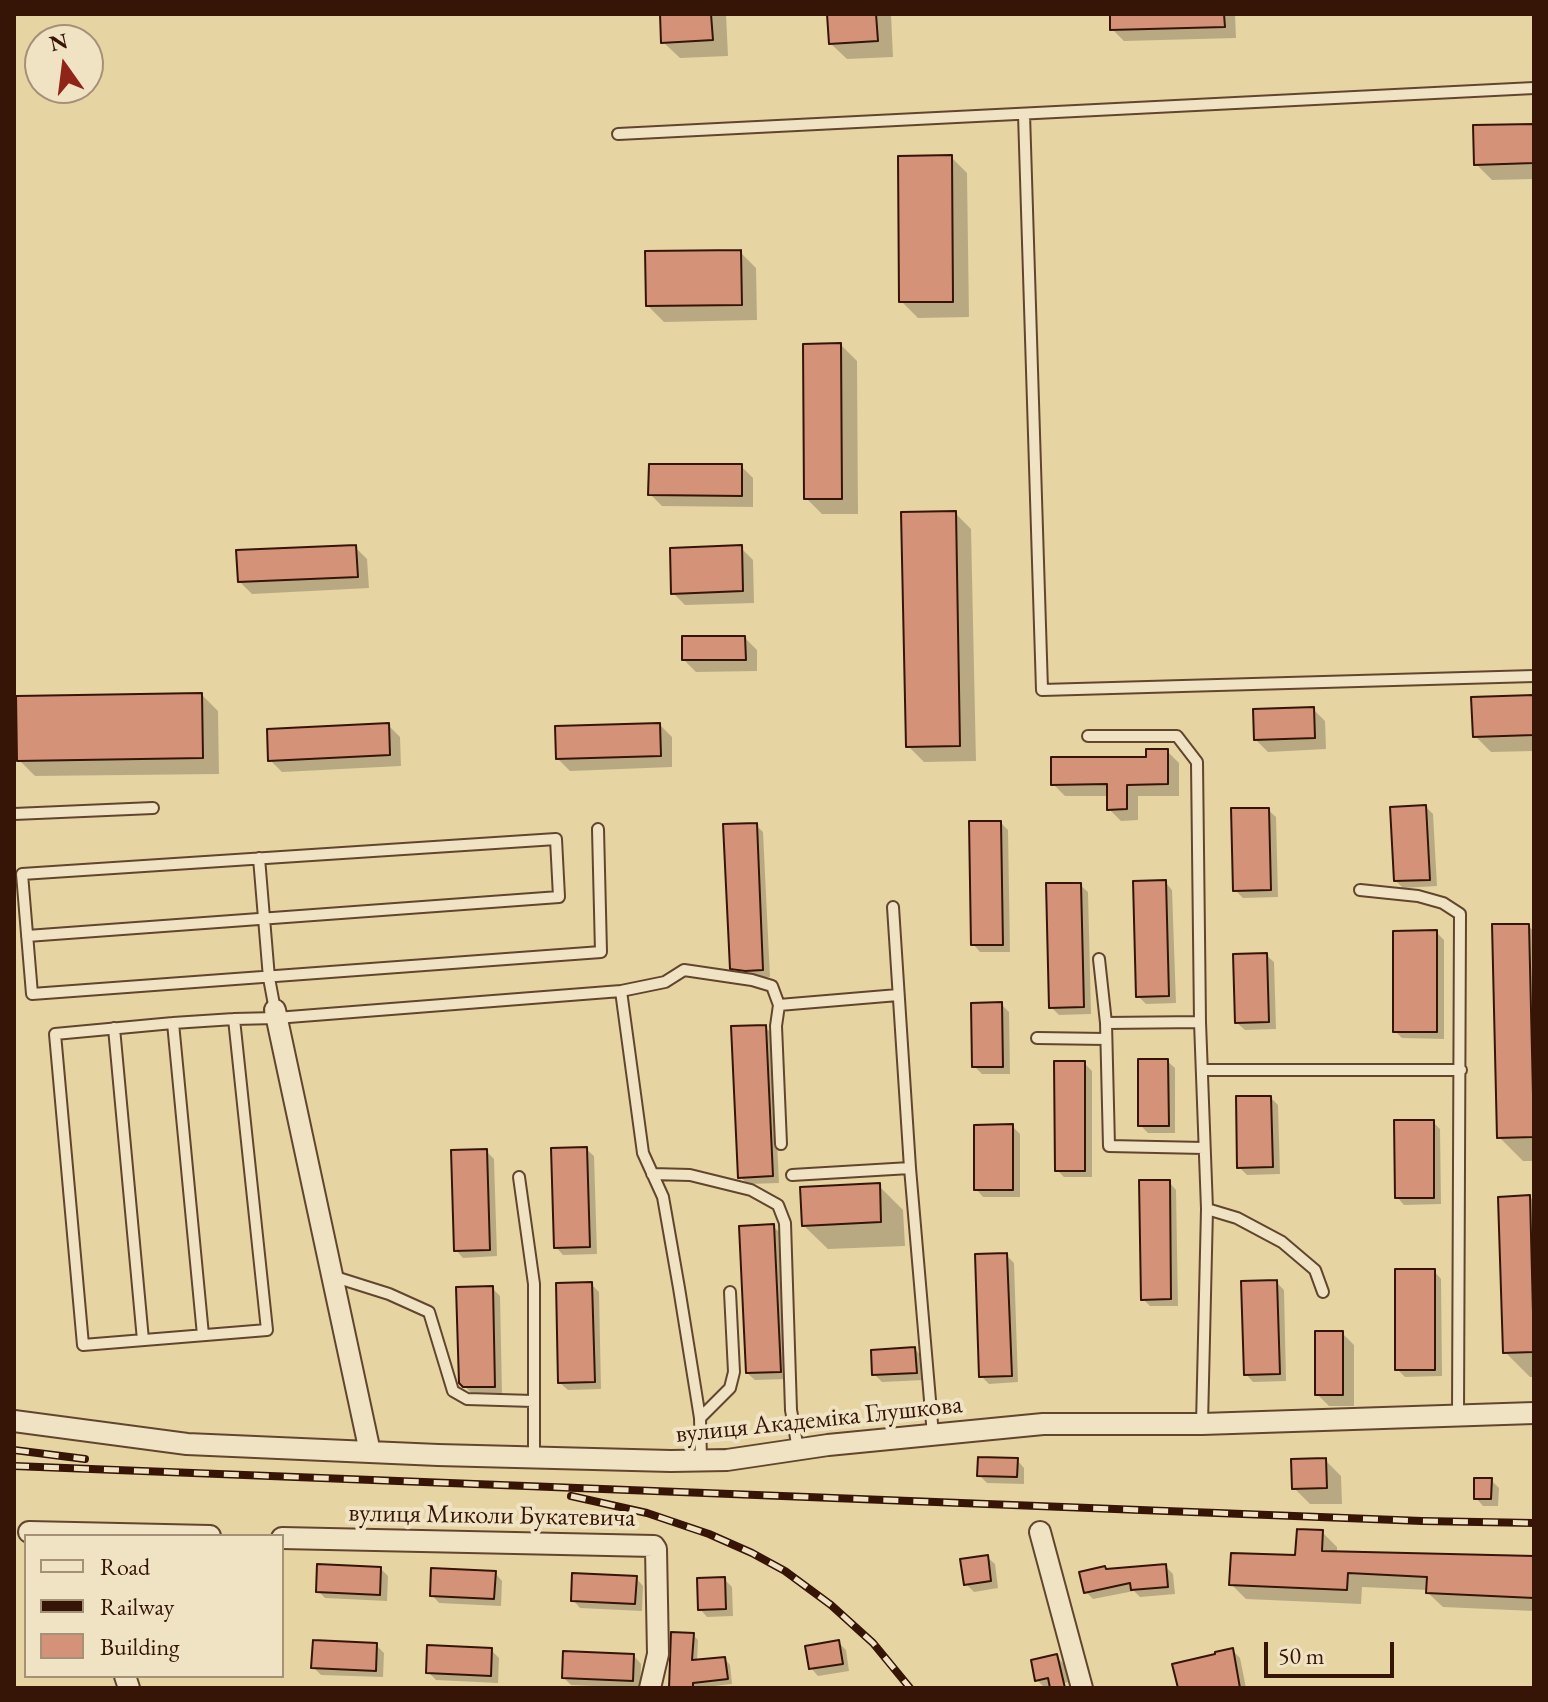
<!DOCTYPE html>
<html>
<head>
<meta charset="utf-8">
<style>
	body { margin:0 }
	#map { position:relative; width:1548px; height:1702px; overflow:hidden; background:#e6d4a3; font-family:"EB Garamond",serif }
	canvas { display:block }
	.frame { position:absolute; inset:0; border:16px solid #361507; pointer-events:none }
	.legend { position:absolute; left:24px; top:1534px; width:260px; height:144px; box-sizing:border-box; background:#efe3c3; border:2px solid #a59178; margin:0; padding:10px 14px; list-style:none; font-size:24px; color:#361507 }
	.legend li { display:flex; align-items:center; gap:16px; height:40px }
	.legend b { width:40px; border:2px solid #a59178 }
	.north { position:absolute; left:24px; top:24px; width:80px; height:80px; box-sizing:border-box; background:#efe3c3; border:2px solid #a59178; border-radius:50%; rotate:346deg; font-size:22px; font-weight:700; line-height:32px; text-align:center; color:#361507 }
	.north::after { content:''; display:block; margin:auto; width:28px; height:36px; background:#8f2418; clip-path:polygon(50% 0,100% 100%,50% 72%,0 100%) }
	.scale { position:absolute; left:1264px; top:1642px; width:130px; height:36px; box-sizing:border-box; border:4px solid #361507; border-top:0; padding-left:10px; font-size:24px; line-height:28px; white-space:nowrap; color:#361507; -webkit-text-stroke:6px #efe3c3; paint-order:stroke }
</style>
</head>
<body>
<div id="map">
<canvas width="1548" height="1702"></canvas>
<div class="frame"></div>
<ul class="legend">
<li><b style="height:10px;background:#efe3c3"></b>Road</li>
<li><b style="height:10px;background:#361507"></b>Railway</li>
<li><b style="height:22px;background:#d49378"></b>Building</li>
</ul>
<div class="north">N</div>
<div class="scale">50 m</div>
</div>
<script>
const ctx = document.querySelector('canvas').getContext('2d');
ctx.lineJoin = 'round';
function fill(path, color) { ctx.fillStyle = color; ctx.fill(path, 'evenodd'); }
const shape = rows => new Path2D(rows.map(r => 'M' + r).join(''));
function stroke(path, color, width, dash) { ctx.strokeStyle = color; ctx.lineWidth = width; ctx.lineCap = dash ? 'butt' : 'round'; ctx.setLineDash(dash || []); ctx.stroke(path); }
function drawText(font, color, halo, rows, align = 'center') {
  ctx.font = font + ' "EB Garamond",serif'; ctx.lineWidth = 8; ctx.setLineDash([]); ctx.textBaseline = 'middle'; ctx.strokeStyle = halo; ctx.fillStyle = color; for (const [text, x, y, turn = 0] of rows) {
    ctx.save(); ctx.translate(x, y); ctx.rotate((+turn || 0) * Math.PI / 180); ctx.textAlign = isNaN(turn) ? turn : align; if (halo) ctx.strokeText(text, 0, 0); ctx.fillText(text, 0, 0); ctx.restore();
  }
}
const shadow = shape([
	[662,14,726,14,728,56,680,58,663,42],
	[829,14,891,14,893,57,847,59,830,43],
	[1112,14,1235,14,1236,38,1124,41,1112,29],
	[1534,126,1534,179,1492,180,1476,164],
	[951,157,967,173,969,317,918,318,901,301],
	[740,252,756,268,757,320,664,322,648,306],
	[841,345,857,361,858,514,822,514,806,498],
	[741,466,753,478,753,507,662,506,650,494],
	[955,513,971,529,976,761,924,762,908,746],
	[355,547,367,559,369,588,252,594,240,582],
	[741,548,753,560,754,603,685,605,673,593],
	[745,638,757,650,757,671,696,672,684,660],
	[202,695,218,711,219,774,35,776,19,760],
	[1534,697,1534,751,1491,752,1475,736],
	[1313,709,1325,721,1326,749,1268,752,1256,740],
	[388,725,400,737,401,766,282,772,270,760],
	[660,725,672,737,672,767,570,771,558,759],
	[1167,751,1179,763,1179,796,1138,796,1138,820,1121,821,1109,809,1109,796,1065,796,1053,784,1148,759],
	[1426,807,1433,814,1437,886,1403,888,1396,881],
	[1268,810,1276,817,1278,897,1243,898,1235,890],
	[1001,823,1008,830,1010,952,980,952,973,944],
	[756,825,763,832,770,977,754,978,739,976,731,968],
	[1165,882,1172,890,1176,1003,1146,1004,1138,996],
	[1080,885,1088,892,1091,1014,1059,1015,1051,1007],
	[1528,926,1534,931,1534,1161,1523,1161,1499,1137],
	[1436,932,1444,940,1444,1039,1402,1038,1395,1031],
	[1266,955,1274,962,1276,1029,1245,1030,1237,1023],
	[1001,1004,1009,1012,1010,1074,982,1074,974,1066],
	[765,1027,772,1034,779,1183,748,1184,740,1177],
	[1167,1061,1175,1068,1175,1133,1148,1133,1140,1125],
	[1084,1063,1092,1071,1092,1177,1064,1177,1057,1170],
	[1271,1098,1278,1105,1280,1174,1247,1175,1239,1167],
	[1433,1122,1440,1129,1441,1204,1404,1205,1397,1197],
	[1012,1126,1020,1134,1020,1197,983,1197,976,1189],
	[586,1149,594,1156,597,1254,563,1255,556,1247],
	[486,1151,494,1159,497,1256,463,1258,456,1250],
	[1169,1182,1176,1190,1178,1306,1150,1306,1143,1299],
	[879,1186,903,1210,905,1246,828,1249,803,1225],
	[1530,1197,1534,1202,1534,1377,1530,1377,1505,1352],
	[773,1226,781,1234,787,1379,755,1380,747,1373],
	[1006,1255,1014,1263,1018,1382,989,1384,981,1376],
	[1434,1271,1441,1279,1442,1376,1405,1377,1397,1369],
	[1276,1282,1284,1290,1286,1381,1253,1382,1246,1374],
	[591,1284,599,1292,601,1389,568,1390,560,1383],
	[492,1288,500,1296,502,1393,472,1394,461,1382],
	[1342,1333,1354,1345,1354,1406,1329,1406,1317,1394],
	[915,1349,922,1357,924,1380,882,1382,874,1374],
	[1017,1460,1024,1468,1024,1484,987,1483,979,1475],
	[1325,1460,1341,1476,1342,1504,1310,1504,1294,1488],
	[1491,1480,1499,1488,1498,1506,1483,1506,1476,1498],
	[1322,1532,1337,1547,1337,1553,1534,1558,1534,1611,1443,1607,1428,1593,1429,1590,1362,1587,1361,1604,1246,1599,1231,1584,1297,1558],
	[987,1557,995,1564,998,1588,974,1592,966,1584],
	[1165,1566,1173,1574,1175,1594,1140,1597,1134,1591,1093,1599,1086,1592,1107,1571],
	[381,1569,388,1576,387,1601,325,1598,318,1591],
	[495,1573,502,1581,501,1606,439,1603,432,1595],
	[636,1578,643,1586,642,1611,580,1608,573,1600],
	[724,1579,732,1587,733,1616,707,1617,700,1609],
	[693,1635,698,1640,697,1662,725,1659,730,1665,732,1684,697,1688,670,1688],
	[838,1642,846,1650,849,1671,818,1676,811,1668],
	[376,1645,384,1653,383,1677,321,1675,313,1667],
	[491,1650,499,1658,498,1683,436,1680,428,1672],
	[1232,1650,1240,1658,1246,1688,1180,1688],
	[634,1656,641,1664,640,1688,571,1685,564,1678],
	[1057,1657,1064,1664,1068,1682,1045,1688,1037,1680]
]);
const building = shape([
	[660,14,711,14,713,40,661,43,660,14],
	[827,14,876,14,878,41,829,44,827,14],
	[1110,14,1224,14,1225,27,1110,30,1110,14],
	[1534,124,1534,163,1474,165,1473,125,1534,124],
	[952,155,953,302,899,302,898,156,952,155],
	[741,250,742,305,646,306,645,251,741,250],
	[841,343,842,499,804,499,803,344,841,343],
	[649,464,742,464,742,496,648,495,649,464],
	[956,511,960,746,906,747,901,512,956,511],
	[356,545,358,577,238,582,236,550,356,545],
	[742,545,743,591,671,594,670,548,742,545],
	[682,636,745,636,746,660,682,660,682,636],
	[202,693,203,758,17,761,16,696,202,693],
	[1534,695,1534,735,1473,737,1471,697,1534,695],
	[1314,707,1315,738,1254,740,1253,709,1314,707],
	[389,723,390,755,268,761,267,729,389,723],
	[660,723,661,756,556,759,555,726,660,723],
	[1146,749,1168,749,1168,784,1127,785,1127,809,1107,810,1107,784,1051,785,1051,757,1146,757,1146,749],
	[1426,805,1430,880,1394,881,1390,807,1426,805],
	[1231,808,1269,808,1271,890,1233,891,1231,808],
	[969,821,1001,821,1003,945,971,945,969,821],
	[757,823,763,970,745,971,730,969,723,824,757,823],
	[1166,880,1169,996,1136,997,1133,881,1166,880],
	[1046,883,1081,883,1084,1007,1049,1008,1046,883],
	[1492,924,1529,924,1534,1137,1497,1138,1492,924],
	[1437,930,1437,1032,1393,1032,1393,931,1437,930],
	[1267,953,1269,1022,1235,1023,1233,954,1267,953],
	[1002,1002,1003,1067,972,1067,971,1003,1002,1002],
	[766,1025,773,1176,738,1178,731,1026,766,1025],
	[1138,1059,1168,1059,1169,1126,1138,1126,1138,1059],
	[1054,1061,1085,1061,1085,1171,1055,1171,1054,1061],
	[1236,1096,1271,1096,1273,1167,1237,1168,1236,1096],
	[1394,1120,1434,1120,1434,1198,1395,1198,1394,1120],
	[1013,1124,1013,1190,974,1190,974,1125,1013,1124],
	[587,1147,590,1247,554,1248,551,1148,587,1147],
	[487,1149,490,1250,454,1251,451,1150,487,1149],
	[1139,1180,1170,1180,1171,1299,1141,1300,1139,1180],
	[880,1183,881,1222,802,1226,800,1187,880,1183],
	[1530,1195,1534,1352,1503,1353,1498,1197,1530,1195],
	[774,1224,781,1372,746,1373,739,1226,774,1224],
	[1007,1253,1012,1376,979,1377,975,1254,1007,1253],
	[1395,1269,1435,1269,1435,1370,1395,1370,1395,1269],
	[1277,1280,1280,1374,1244,1375,1241,1281,1277,1280],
	[592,1282,595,1382,558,1383,556,1283,592,1282],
	[493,1286,495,1387,463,1387,459,1383,456,1287,493,1286],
	[1315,1331,1343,1331,1343,1395,1315,1395,1315,1331],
	[915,1347,917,1373,872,1375,871,1350,915,1347],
	[978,1457,1018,1458,1017,1477,977,1476,978,1457],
	[1326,1458,1327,1488,1292,1489,1291,1459,1326,1458],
	[1474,1478,1492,1478,1491,1499,1474,1499,1474,1478],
	[1297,1529,1323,1530,1322,1551,1534,1556,1534,1598,1426,1593,1427,1577,1348,1573,1347,1590,1229,1585,1231,1553,1295,1555,1297,1529],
	[988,1555,991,1581,964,1585,960,1559,988,1555],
	[317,1564,381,1567,380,1595,316,1592,317,1564],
	[1166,1564,1168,1587,1131,1590,1130,1583,1084,1593,1079,1572,1105,1566,1106,1569,1166,1564],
	[431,1568,496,1571,494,1599,430,1596,431,1568],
	[572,1573,637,1576,635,1604,571,1601,572,1573],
	[725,1577,726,1609,698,1610,697,1578,725,1577],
	[671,1632,694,1633,692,1660,725,1657,728,1679,693,1683,693,1688,669,1688,671,1632],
	[313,1640,377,1643,376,1671,311,1668,313,1640],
	[839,1640,843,1664,809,1669,805,1646,839,1640],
	[427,1645,492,1648,491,1676,426,1673,427,1645],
	[1233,1648,1240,1688,1178,1688,1172,1664,1215,1654,1215,1652,1233,1648],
	[563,1651,634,1654,633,1681,562,1678,563,1651],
	[1057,1654,1065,1688,1050,1688,1048,1678,1035,1681,1031,1660,1057,1654]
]);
const service = shape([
	[1024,114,1042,690,1534,676],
	[618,134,1534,88],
	[1088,736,1177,736,1197,762,1200,1022,1207,1209,1202,1424],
	[14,814,153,808],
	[259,858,269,978,275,1010],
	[1360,890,1418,896,1443,903,1460,914,1458,1416],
	[893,907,910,1168,933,1435],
	[27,936,559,897,556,839,22,874,32,994,601,952,598,829],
	[1099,959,1106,1023,1109,1146,1204,1148],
	[621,991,643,1153,663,1197,679,1288,700,1418,701,1460],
	[234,1019,267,1330,83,1345,55,1034,173,1023,234,1019,276,1018,621,991,665,982,684,970,752,980,772,986,779,1005],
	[173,1023,203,1335],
	[1106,1023,1200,1022],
	[114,1028,143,1340],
	[1037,1038,1106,1039],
	[1202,1070,1461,1070],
	[781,1144,776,1026,779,1005,898,995],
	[652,1174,690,1175,751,1190,778,1205,785,1223,791,1410,798,1449],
	[792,1175,910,1168],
	[519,1177,534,1284,534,1458],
	[1207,1209,1237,1218,1282,1242,1315,1270,1323,1292],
	[332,1276,389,1294,429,1312,453,1391,467,1399,533,1401],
	[700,1418,730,1388,734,1372,730,1292]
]);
const minor = shape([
	[275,1010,370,1452],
	[14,1421,187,1444,438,1455,671,1461,727,1460,828,1445,1043,1424,1202,1424,1534,1413],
	[29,1532,210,1536],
	[1040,1532,1082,1688],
	[282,1538,654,1546,656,1549,658,1654,650,1688],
	[125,1676,129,1688]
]);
const rail = shape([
	[14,1450,85,1459],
	[14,1466,1422,1521,1534,1523],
	[571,1496,647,1513,709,1534,752,1553,785,1571,831,1605,873,1643,910,1688]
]);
const streetNames = [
	["вулиця Академіка Глушкова",819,1420,-6],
	["вулиця Миколи Букатевича",492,1516,1]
];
fill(shadow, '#0003');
fill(building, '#d49378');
stroke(building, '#361507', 2);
stroke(service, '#62452e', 14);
stroke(minor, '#62452e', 24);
stroke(service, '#efe3c3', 10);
stroke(minor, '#efe3c3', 20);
stroke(rail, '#361507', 8);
stroke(rail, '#efe3c3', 5, [15]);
drawText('26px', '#361507', '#efe3c3', streetNames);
</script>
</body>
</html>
